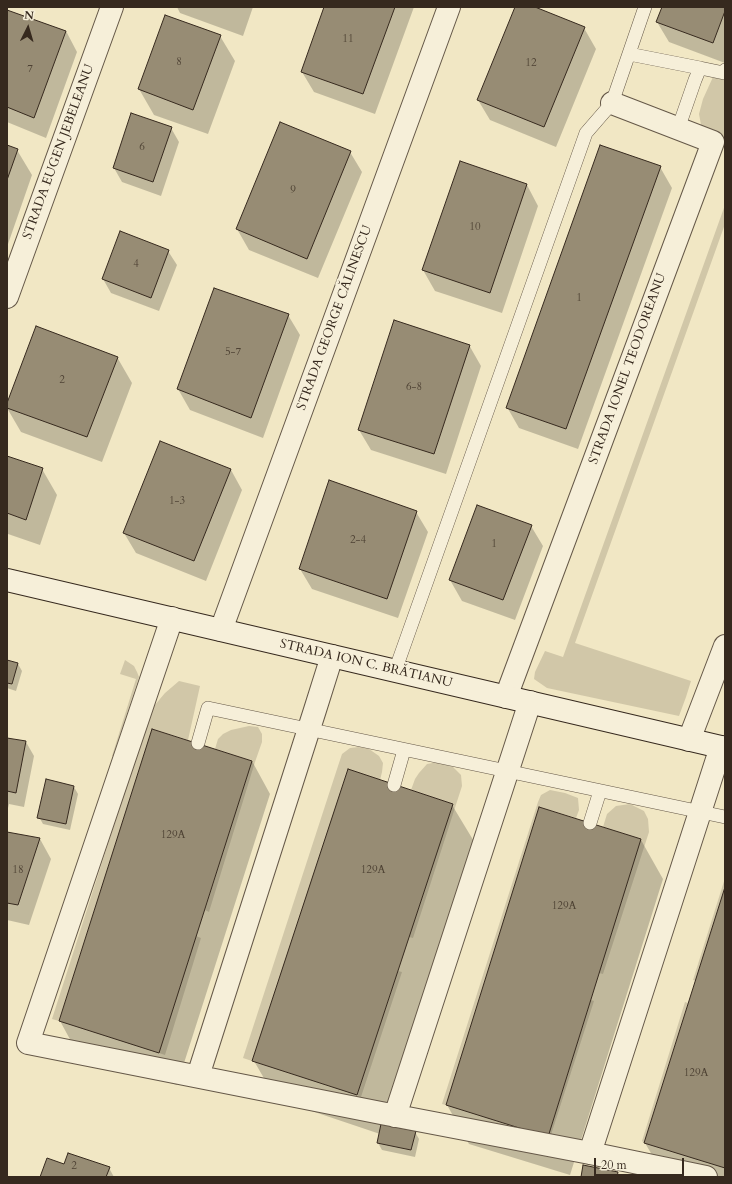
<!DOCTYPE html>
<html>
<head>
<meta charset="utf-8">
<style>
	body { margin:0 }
	#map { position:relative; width:732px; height:1184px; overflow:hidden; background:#f1e7c4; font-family:Cardo,serif }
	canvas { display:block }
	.frame { position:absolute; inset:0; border:8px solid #36291e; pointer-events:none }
	.north { position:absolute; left:8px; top:8px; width:40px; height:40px; -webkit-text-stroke:3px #f6efd9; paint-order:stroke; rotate:5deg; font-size:11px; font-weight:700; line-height:16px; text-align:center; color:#36291e }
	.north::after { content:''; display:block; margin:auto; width:14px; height:18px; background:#36291e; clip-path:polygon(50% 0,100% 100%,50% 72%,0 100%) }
	.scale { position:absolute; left:594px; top:1158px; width:90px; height:18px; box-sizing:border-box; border:2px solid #36291e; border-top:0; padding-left:5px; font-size:12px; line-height:14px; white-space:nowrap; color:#36291e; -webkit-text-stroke:3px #f6efd9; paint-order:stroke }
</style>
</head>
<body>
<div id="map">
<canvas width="732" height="1184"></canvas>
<div class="frame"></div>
<div class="north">N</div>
<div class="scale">20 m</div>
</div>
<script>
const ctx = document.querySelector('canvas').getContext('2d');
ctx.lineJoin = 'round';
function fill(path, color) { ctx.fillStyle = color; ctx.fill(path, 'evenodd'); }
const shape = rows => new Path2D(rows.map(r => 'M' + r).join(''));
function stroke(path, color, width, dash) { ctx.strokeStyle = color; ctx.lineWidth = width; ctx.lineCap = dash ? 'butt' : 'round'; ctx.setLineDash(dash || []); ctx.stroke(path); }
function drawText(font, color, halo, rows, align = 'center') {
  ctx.font = font + ' Cardo,serif'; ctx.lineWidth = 4; ctx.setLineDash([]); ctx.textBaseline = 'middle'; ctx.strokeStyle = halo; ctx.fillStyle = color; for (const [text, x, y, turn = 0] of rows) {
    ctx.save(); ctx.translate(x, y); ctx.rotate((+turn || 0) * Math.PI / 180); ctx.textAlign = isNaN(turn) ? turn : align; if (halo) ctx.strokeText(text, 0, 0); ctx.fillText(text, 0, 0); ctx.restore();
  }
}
const green = shape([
	[713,77,725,80,725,137,702,130,699,114,703,99],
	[725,205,725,224,575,643,691,681,686,697,679,716,547,688,534,679,535,672,545,651,563,657],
	[125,660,134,666,137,672,139,677,113,756,112,756,136,679,120,674],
	[179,681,200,686,188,740,152,729,59,1021,52,1019,147,722,154,706,165,693],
	[249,726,258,727,262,734,262,742,255,762,209,912,205,910,252,761,215,749,218,739,223,734,231,730],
	[359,747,369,749,379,756,383,763,382,772,380,780,252,1061,243,1058,338,766,342,754,350,748],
	[438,762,453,767,461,775,462,786,413,938,409,937,453,804,411,790,415,779,419,773,427,764],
	[550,790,565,793,578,798,579,810,576,818,539,807,446,1105,442,1104,538,802,541,795],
	[630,804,644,811,648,819,649,832,603,974,599,973,641,839,603,827,607,814,616,806],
	[725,878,725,887,696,981,693,980],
	[196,936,201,938,165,1055,159,1053],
	[398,971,402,972,361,1097,357,1095],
	[591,1000,594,1001,550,1138,548,1137],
	[685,1002,688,1003,644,1143,642,1141]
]);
const shadow = shape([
	[177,7,253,7,243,36,180,13],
	[325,7,414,7,375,114,314,92,302,72],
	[516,7,532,7,584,28,596,49,556,147,490,120,478,100],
	[663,7,725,7,725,63,669,42,657,22],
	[7,11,66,31,77,52,46,138,7,122],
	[220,36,235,61,208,134,154,115,139,89],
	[171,128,179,142,161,196,122,182,114,168],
	[7,146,17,150,32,175,7,247],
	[350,152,362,172,318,278,249,250,237,229],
	[460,163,527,185,538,206,502,313,435,291,423,270],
	[660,167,672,188,578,449,519,428,507,407],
	[168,251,177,265,159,311,111,293,103,279],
	[288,315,300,335,263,438,190,410,178,389],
	[469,345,481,366,446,474,371,450,359,430],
	[117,357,132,383,102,462,21,432,7,408,7,406],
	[7,457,42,469,57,495,40,545,8,534,7,532],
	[231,470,242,490,206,581,136,553,124,533],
	[416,512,428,532,398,618,312,589,300,569],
	[531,526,543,546,515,620,462,601,450,580],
	[7,661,18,664,22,671,16,691,7,688],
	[7,739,26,742,34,756,24,807,9,804,7,812],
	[252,761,270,794,177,1085,78,1054,60,1021],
	[74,787,78,794,70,830,43,824,39,817],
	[452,805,475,843,382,1125,415,1132,419,1139,415,1157,382,1150,378,1143,380,1134,276,1099,254,1061],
	[540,808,641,840,663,879,570,1175,469,1144,447,1105],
	[7,833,40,839,51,859,29,925,7,920],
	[725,891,725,1177,665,1177,645,1143],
	[64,1165,109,1168,114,1177,41,1177]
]);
const building = shape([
	[324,7,395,7,363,94,301,72,324,7],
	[515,7,535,7,585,27,544,127,477,100,515,7],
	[662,7,725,7,725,11,713,43,656,22,662,7],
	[7,10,66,31,34,118,7,107,7,10],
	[165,15,221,35,193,110,138,89,165,15],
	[131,113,172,127,153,182,113,168,131,113],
	[280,122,351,151,307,259,236,229,280,122],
	[7,145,18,149,7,180,7,145],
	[600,145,661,166,566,429,506,408,600,145],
	[460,161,527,184,490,293,422,270,460,161],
	[120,231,169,250,151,298,102,279,120,231],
	[214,288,289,314,251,418,177,389,214,288],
	[394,320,470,345,434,454,358,430,394,320],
	[36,326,118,357,87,437,7,408,7,403,36,326],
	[160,441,231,469,194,561,123,533,160,441],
	[7,456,43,468,26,520,7,513,7,456],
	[329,480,417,511,387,599,299,569,329,480],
	[477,505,532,525,503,600,449,580,477,505],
	[7,660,18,663,12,684,7,683,7,660],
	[152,729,252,761,159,1053,59,1021,152,729],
	[7,738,26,741,16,793,7,791,7,738],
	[348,769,453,804,357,1095,252,1061,348,769],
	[46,779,74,786,66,824,37,818,46,779],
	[539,807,641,839,548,1137,446,1105,539,807],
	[7,832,40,838,18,905,7,903,7,832],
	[725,887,725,1168,644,1143,725,887],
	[381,1124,416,1131,411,1150,377,1143,381,1124],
	[68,1153,110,1167,106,1177,40,1177,47,1158,64,1164,68,1153],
	[583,1165,618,1172,617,1177,581,1177,583,1165]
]);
const lane = shape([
	[629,54,700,68],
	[678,129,695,80,700,68,724,73,725,70],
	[395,671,586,133,612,103,645,7],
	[198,743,208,708,725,817],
	[394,785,404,750],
	[590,823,600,791]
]);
const street = shape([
	[7,297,112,7],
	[172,618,28,1043,381,1113,590,1153,706,1177],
	[221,630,449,7],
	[506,697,713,142,612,103],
	[689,740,725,646],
	[198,1076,315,710,332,656],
	[395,1116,530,702],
	[590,1153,721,747]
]);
const secondary = shape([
	[7,580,725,748]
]);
const numberNames = [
	["11",348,39],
	["8",179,62],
	["12",531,63],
	["7",30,69],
	["6",142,147],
	["9",293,190],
	["10",475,227],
	["4",136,264],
	["1",579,298],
	["5-7",233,352],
	["2",62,380],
	["6-8",414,387],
	["1-3",177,501],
	["2-4",358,540],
	["1",494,544],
	["129A",173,835],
	["18",18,870],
	["129A",373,870],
	["129A",564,906],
	["129A",696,1073],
	["2",74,1166]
];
const streetNames = [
	["STRADA EUGEN JEBELEANU",59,152,-70],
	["STRADA GEORGE CĂLINESCU",335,318,-70],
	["STRADA IONEL TEODOREANU",628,369,-70],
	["STRADA ION C. BRĂTIANU",366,664,13]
];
fill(green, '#d1c7a8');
fill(shadow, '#0003');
fill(building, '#978c74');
stroke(building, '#36291e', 1);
stroke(lane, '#655848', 14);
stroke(street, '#655848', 24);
stroke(secondary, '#36291e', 24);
stroke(lane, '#f6efd9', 13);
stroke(street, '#f6efd9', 22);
stroke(secondary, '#f6efd9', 22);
drawText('11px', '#4e4234', null, numberNames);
drawText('13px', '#36291e', '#f6efd9', streetNames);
</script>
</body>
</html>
